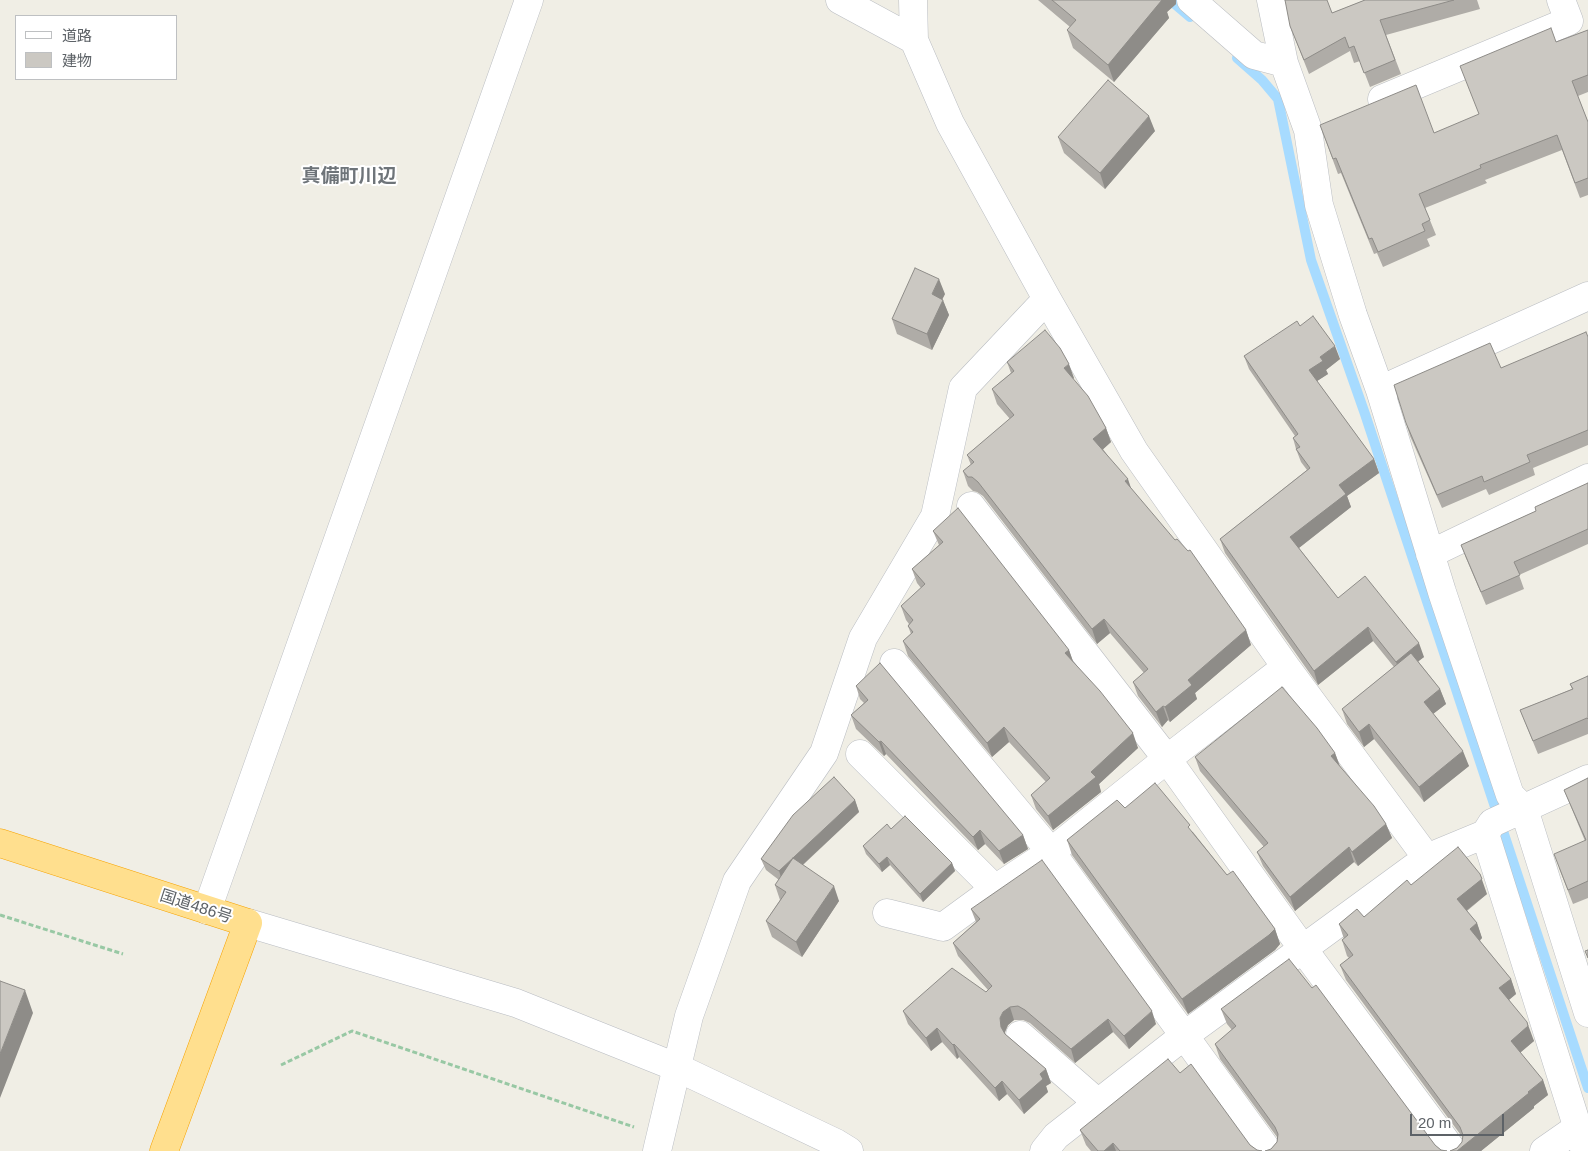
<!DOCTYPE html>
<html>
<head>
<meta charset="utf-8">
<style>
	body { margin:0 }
	#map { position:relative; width:1588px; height:1151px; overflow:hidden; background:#f0eee5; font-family:Arial,"Noto Sans JP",sans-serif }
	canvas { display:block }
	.legend { position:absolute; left:15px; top:15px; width:162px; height:65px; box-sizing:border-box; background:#fff; border:1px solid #bec0c2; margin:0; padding:6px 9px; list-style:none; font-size:15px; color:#5d6267 }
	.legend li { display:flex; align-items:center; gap:10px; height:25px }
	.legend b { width:25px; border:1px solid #bec0c2 }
	.scale { position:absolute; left:1410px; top:1114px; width:94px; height:22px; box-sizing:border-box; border:2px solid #5d6267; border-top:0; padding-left:6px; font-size:15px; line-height:18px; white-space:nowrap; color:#5d6267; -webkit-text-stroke:4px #fff; paint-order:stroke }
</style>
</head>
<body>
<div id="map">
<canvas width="1588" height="1151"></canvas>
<ul class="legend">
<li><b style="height:6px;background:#fff"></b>道路</li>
<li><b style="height:14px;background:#cbc8c2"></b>建物</li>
</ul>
<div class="scale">20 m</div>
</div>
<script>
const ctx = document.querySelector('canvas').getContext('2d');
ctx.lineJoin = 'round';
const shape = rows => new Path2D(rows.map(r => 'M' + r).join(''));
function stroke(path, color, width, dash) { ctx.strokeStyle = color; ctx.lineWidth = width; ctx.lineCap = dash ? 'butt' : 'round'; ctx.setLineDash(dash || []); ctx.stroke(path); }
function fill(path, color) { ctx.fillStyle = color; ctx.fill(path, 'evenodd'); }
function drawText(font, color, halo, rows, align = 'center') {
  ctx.font = font + ' Arial,"Noto Sans JP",sans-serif'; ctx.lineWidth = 4; ctx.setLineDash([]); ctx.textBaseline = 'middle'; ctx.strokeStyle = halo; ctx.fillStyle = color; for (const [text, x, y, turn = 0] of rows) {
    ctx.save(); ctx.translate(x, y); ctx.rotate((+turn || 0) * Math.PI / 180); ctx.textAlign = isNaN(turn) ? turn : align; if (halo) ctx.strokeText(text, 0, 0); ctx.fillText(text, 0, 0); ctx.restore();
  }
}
const stream = shape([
	[1170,0,1190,17],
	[1237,58,1262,80,1278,99,1311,260,1365,414,1588,1088]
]);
const path = shape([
	[0,915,123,954],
	[281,1065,352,1031,634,1127]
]);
const street = shape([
	[840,0,914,40],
	[913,0,914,40,950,123,1047,299,1134,451,1286,667,1427,858],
	[1191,0,1254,55,1284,63],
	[1271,0,1284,63,1308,130,1319,205,1353,315,1380,390,1442,592,1510,795,1524,809,1588,1013],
	[1382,99,1569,21,1561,0],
	[1380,390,1588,296],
	[971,506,1167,759,1303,949,1453,1151],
	[1430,554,1588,478],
	[860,754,995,889,1051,852,894,663],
	[1485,834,1585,1151],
	[207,910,529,0],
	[887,913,943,927,995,889],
	[1020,1035,1098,1103],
	[657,1151,689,1016,737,881,824,753,863,638,935,516,963,388,1047,299],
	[1044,1151,1056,1136,1185,1035,1427,858,1485,834,1492,823,1588,779],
	[1268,1151,1051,852,1167,759,1286,667],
	[1544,1151,1577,1128]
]);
const secondary = shape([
	[248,923,516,1003,676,1067,836,1143,849,1151]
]);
const highway = shape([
	[0,843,248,923,164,1151]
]);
const wall = shape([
	[1038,0,1176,0,1176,4,1167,12,1169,18,1114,82,1073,48,1067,30,1070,27],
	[1365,0,1477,0,1480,9,1386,35,1401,74,1370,87,1360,61,1354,63,1350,51,1309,74,1290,26,1332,13],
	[1588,30,1588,92,1578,96,1588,122,1588,195,1580,198,1562,150,1485,180,1487,183,1425,208,1436,235,1427,239,1430,246,1383,267,1377,253,1374,254,1341,173,1338,174,1320,125,1434,133,1479,115,1556,42],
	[1155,131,1105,189,1064,153,1058,137],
	[945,294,942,299,949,315,932,350,897,334,892,319],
	[1300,326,1340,359,1326,370,1328,374,1317,381,1374,459,1379,473,1347,496,1351,507,1299,548,1338,598,1424,657,1418,661,1440,689,1446,704,1433,714,1469,766,1424,802,1374,739,1364,747,1347,724,1342,709,1394,667,1373,641,1318,685,1225,553,1220,539,1307,470,1301,462,1296,449,1293,438,1295,436,1249,369,1244,356],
	[1588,337,1588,445,1533,468,1535,475,1489,495,1486,489,1442,508,1410,436,1406,423,1501,368],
	[1007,362,1074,378,1073,379,1106,428,1111,442,1103,449,1131,488,1246,630,1251,645,1195,693,1197,699,1170,722,1168,720,1162,727,1138,696,1133,682,1144,673,1110,633,1097,644,983,496,977,492,973,491,968,486,963,471,971,465,967,455,1010,419,997,404,992,389,1011,373],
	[1588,483,1588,544,1519,575,1524,589,1486,605,1466,558,1461,545,1536,511],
	[933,531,1069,650,1073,662,1138,748,1099,784,1101,792,1053,830,1036,809,1031,795,1046,782,1009,742,992,757,908,656,903,641,911,634,908,626,909,624,906,620,901,606,921,588,917,583,912,569,939,545],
	[1588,676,1588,734,1538,754,1520,710,1572,689,1570,684],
	[856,686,1023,835,1028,849,1004,864,985,844,978,850,886,754,884,756,856,729,851,715,864,703,860,699],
	[1335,753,1340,766,1386,824,1392,838,1358,866,1354,862,1295,911,1263,866,1257,852,1264,847,1200,771,1195,757],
	[1588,778,1588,898,1573,904,1559,868,1585,841,1564,790],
	[855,800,859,812,803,865,839,901,802,957,772,937,766,921,780,900,775,885,779,880,766,870,761,859],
	[1125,808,1193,832,1227,875,1275,929,1280,944,1275,950,1188,1014,1072,855,1067,840],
	[891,829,952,863,955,871,923,902,890,865,882,872,866,854,863,846],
	[1411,885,1487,894,1467,911,1477,923,1482,938,1480,941,1511,979,1516,994,1509,1000,1534,1041,1520,1053,1543,1080,1548,1095,1534,1106,1534,1108,1481,1151,1450,1151,1457,1148,1462,1142,1463,1138,1346,980,1340,965,1349,958,1347,956,1342,940,1344,939,1339,924,1364,917],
	[971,909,1156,1024,1129,1049,1113,1032,1075,1063,1030,1023,1023,1020,1014,1020,1008,1025,1005,1032,1005,1034,1046,1069,1051,1083,1046,1086,1048,1092,1024,1114,1007,1094,999,1101,959,1057,957,1059,942,1042,931,1051,908,1024,903,1011,986,992,988,990,958,956,953,943,976,922],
	[1221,1009,1435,1145,1441,1150,1271,1149,1277,1142,1277,1137,1220,1059,1215,1044,1232,1030,1227,1024],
	[1180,1073,1250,1145,1257,1150,1262,1151,1091,1151,1086,1145,1080,1130]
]);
const shadedWall = shape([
	[1159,0,1176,0,1176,4,1167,12,1169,18,1114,82,1108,65],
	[1149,116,1155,131,1105,189,1100,173],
	[939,279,945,294,937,310,932,294],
	[943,300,949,315,932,350,927,334],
	[1335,346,1340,359,1326,370,1328,374,1314,383,1309,370,1320,357],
	[1069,364,1074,378,1069,383,1064,368],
	[1106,428,1111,442,1099,453,1093,439],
	[1374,459,1379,473,1347,496,1351,507,1295,551,1290,537,1339,485],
	[1128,479,1133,494,1125,481],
	[1104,619,1110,633,1097,644,1092,629],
	[1368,627,1373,641,1318,685,1314,671],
	[1246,630,1251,645,1195,693,1197,699,1170,722,1165,707,1188,680],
	[1419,643,1424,657,1401,675,1396,662],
	[1069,650,1074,664,1065,653],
	[1440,689,1446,704,1429,717,1424,702],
	[1163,706,1168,720,1162,727,1156,712],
	[1369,724,1374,739,1364,747,1359,732],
	[1004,727,1009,742,992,757,987,743],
	[1133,733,1138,748,1099,784,1101,792,1053,830,1048,816,1091,772],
	[881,741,886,754,884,756,879,742],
	[1463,751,1469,766,1424,802,1419,787],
	[1335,753,1340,767,1331,756],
	[855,800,859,812,783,883,779,871],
	[1386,824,1392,838,1358,866,1352,852],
	[980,830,985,844,978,850,973,837],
	[1023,835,1028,849,1004,864,999,851],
	[1349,847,1354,862,1295,911,1290,897],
	[887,857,890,865,882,872,879,864],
	[952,863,955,871,923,902,920,894],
	[1480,874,1487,894,1462,914,1457,899],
	[834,886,839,901,802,957,796,942],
	[1477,923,1482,938,1475,944,1470,929],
	[1275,929,1280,944,1275,950,1188,1014,1182,999],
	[1511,979,1516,994,1505,1003,1499,988],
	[25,990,33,1013,0,1098,0,1054],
	[1010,1007,1014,1020,1008,1025,1005,1032,1005,1040,1001,1027,1000,1018,1003,1012],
	[1152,1011,1156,1024,1129,1049,1124,1036],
	[1108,1019,1113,1032,1075,1063,1071,1049],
	[1527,1022,1534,1041,1516,1056,1511,1041],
	[937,1028,942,1042,931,1051,926,1038],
	[954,1044,959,1057,957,1059,953,1045],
	[1046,1069,1051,1083,1046,1086,1048,1092,1024,1114,1019,1100,1040,1074],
	[1543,1080,1548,1095,1534,1106,1534,1108,1481,1151,1457,1151],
	[1002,1081,1007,1094,999,1101,995,1088],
	[1113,1143,1116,1151,1104,1151]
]);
const building = shape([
	[1052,0,1162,0,1108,65,1067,30,1076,20,1052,0],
	[1285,0,1327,0,1332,13,1365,0,1454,0,1380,20,1395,60,1364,73,1354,46,1349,48,1345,37,1304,60,1290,26,1285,0],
	[1551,28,1556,42,1588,30,1588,75,1572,81,1588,122,1588,178,1575,183,1557,135,1480,165,1481,168,1419,194,1430,220,1422,224,1425,231,1378,252,1372,238,1369,239,1336,158,1333,159,1320,125,1416,85,1434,133,1479,114,1460,66,1551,28],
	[1108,80,1149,116,1100,173,1058,137,1108,80],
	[915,268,939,279,932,294,943,300,927,334,892,319,915,268],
	[1313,316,1335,346,1320,357,1323,361,1309,370,1374,459,1339,485,1346,494,1290,537,1338,598,1365,576,1419,643,1396,662,1368,627,1314,671,1220,539,1310,468,1296,449,1300,447,1293,438,1298,434,1244,356,1297,321,1300,326,1313,316],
	[1045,330,1060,348,1069,364,1064,368,1088,396,1106,428,1093,439,1128,479,1125,481,1175,540,1177,539,1188,551,1190,550,1246,630,1188,680,1192,685,1165,707,1163,706,1156,712,1133,682,1148,669,1104,619,1092,629,978,482,972,477,968,477,963,471,974,462,967,455,1014,415,992,389,1014,371,1007,362,1045,330],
	[1586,332,1588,337,1588,430,1527,455,1530,462,1484,482,1482,476,1437,495,1406,423,1394,385,1490,343,1501,368,1586,332],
	[1588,483,1588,529,1514,562,1520,575,1481,592,1461,545,1536,511,1535,507,1588,483],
	[958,508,1069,650,1065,653,1100,691,1133,733,1091,772,1096,777,1048,816,1031,795,1050,778,1004,727,987,743,903,641,913,632,908,626,913,620,901,606,925,584,912,569,943,542,933,531,958,508],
	[1411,653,1440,689,1424,702,1463,751,1419,787,1369,724,1359,732,1342,709,1411,653],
	[880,663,1023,835,999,851,980,830,973,837,881,741,879,742,851,715,868,700,856,686,880,663],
	[1588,676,1588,719,1587,718,1533,741,1520,710,1573,689,1570,684,1588,676],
	[1282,687,1317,728,1335,753,1331,756,1374,806,1386,824,1352,852,1349,847,1290,897,1257,852,1268,843,1195,757,1282,687],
	[834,777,855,800,779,871,761,859,793,815,834,777],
	[1588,778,1588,881,1568,890,1554,854,1586,840,1564,790,1588,778],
	[1155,783,1190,825,1188,827,1227,875,1233,871,1275,929,1269,935,1182,999,1067,840,1117,800,1125,808,1155,783],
	[905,816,952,863,920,894,887,857,879,864,863,846,887,824,891,829,905,816],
	[1458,847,1480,874,1482,879,1457,899,1477,923,1470,929,1511,979,1499,988,1527,1022,1528,1026,1511,1041,1543,1080,1528,1092,1529,1093,1457,1151,1450,1151,1457,1148,1462,1142,1463,1135,1460,1127,1340,965,1353,955,1342,940,1348,935,1339,924,1357,909,1364,917,1407,880,1411,885,1458,847],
	[793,858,834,886,796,942,766,921,786,892,775,885,793,858],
	[1042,860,1152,1011,1124,1036,1108,1019,1071,1049,1025,1010,1018,1006,1010,1007,1003,1012,1000,1018,1001,1027,1005,1034,1046,1069,1040,1074,1043,1079,1019,1100,1002,1081,995,1088,954,1044,953,1045,937,1028,926,1038,903,1011,952,968,986,992,992,986,953,943,980,919,971,909,1042,860],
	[1588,950,1588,958,1585,951,1588,950],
	[1289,959,1312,988,1316,985,1435,1145,1441,1150,1447,1151,1265,1151,1271,1149,1277,1142,1278,1134,1275,1127,1215,1044,1236,1026,1221,1009,1289,959],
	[0,981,25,990,0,1054,0,981],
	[1168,1059,1180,1073,1191,1064,1250,1145,1257,1150,1262,1151,1120,1151,1113,1143,1104,1151,1098,1151,1080,1130,1168,1059]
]);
const streetNames = [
	["国道486号",196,907,18]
];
const quarterNames = [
	["真備町川辺",349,177]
];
stroke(stream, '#a7dbff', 10);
stroke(street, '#babdc2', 29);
stroke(secondary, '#b9bcc2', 29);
stroke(highway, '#f6a300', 29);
stroke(path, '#98c8a4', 3, [5, 2.5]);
stroke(street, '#fff', 28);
stroke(secondary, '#fff', 28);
stroke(highway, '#ffdf8e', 28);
fill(wall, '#afaca7');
fill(shadedWall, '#8e8c88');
fill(building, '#cbc8c2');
stroke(building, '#8e8c88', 1);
drawText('16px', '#5d6267', '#fff', streetNames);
drawText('bold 19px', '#6e7479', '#fff', quarterNames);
</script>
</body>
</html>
